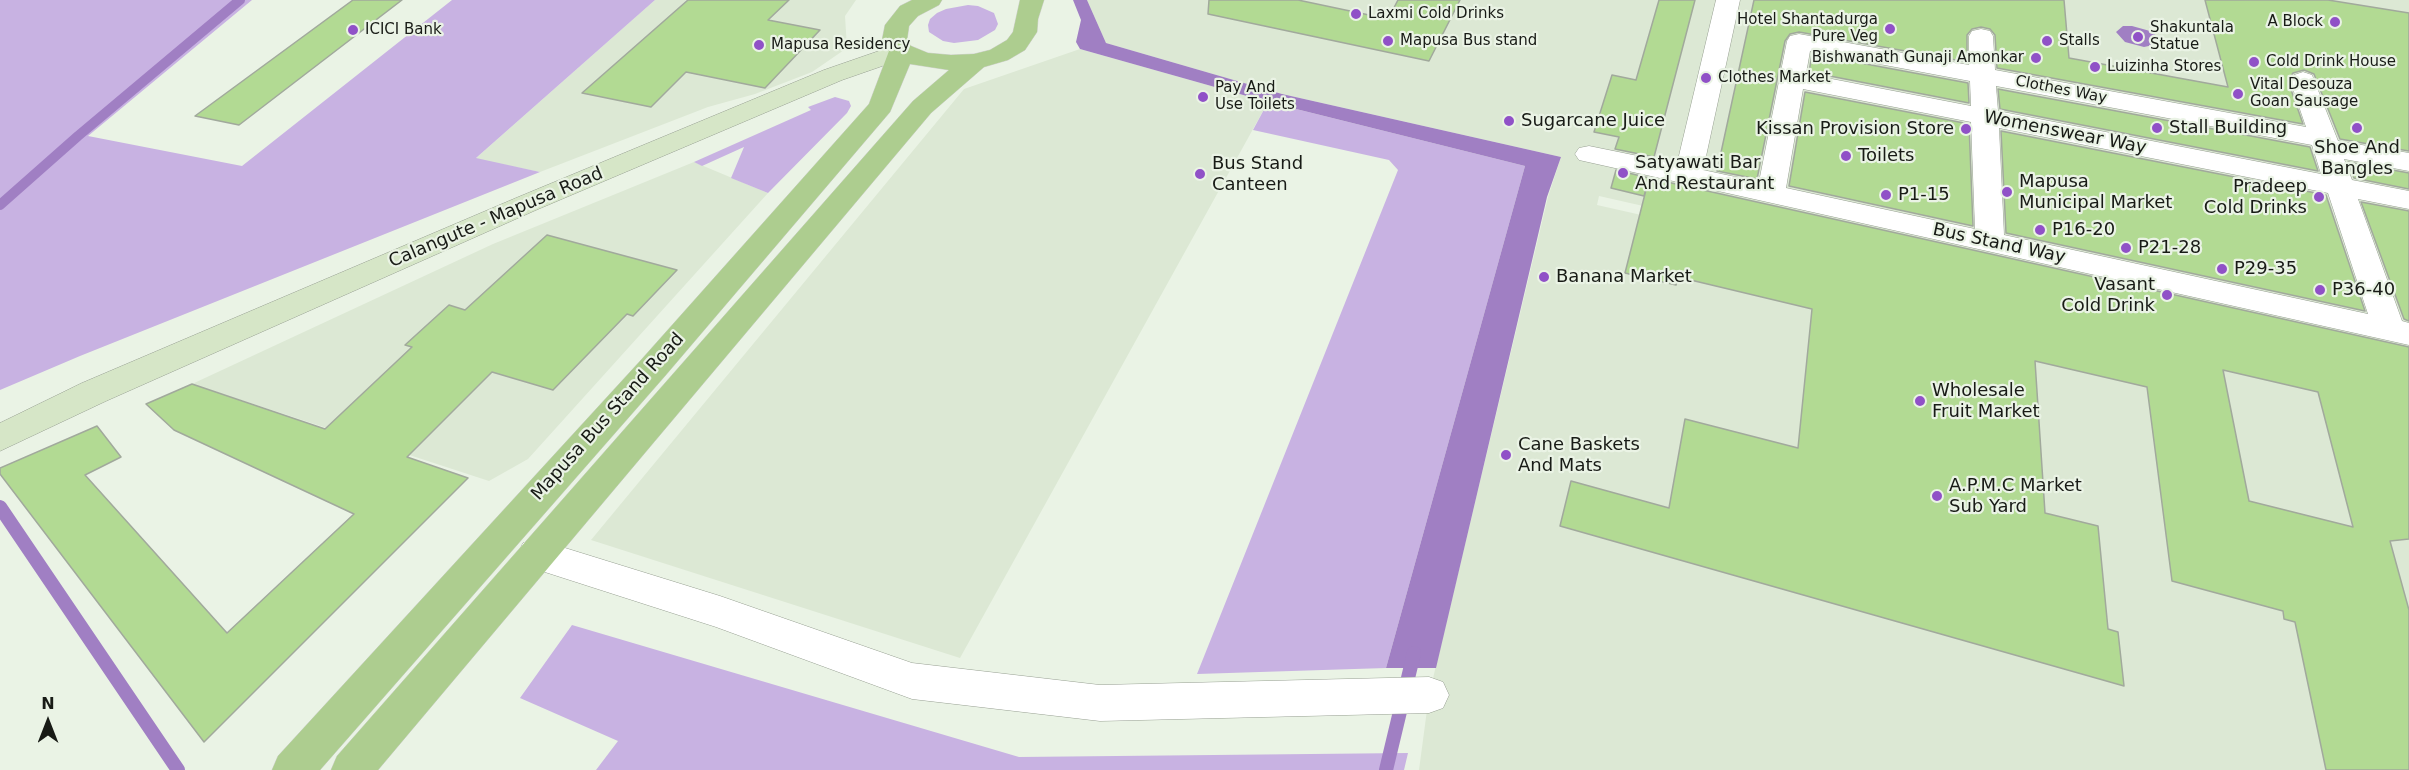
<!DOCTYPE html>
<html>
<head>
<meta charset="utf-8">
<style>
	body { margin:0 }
	#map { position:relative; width:2409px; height:770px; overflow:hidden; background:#eaf3e5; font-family:"DejaVu Sans",sans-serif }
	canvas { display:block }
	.north { position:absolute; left:18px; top:692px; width:60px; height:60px; -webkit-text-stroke:4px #eaf3e5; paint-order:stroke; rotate:0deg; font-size:16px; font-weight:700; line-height:24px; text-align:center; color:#181b16 }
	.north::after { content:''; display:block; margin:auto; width:21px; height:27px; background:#181b16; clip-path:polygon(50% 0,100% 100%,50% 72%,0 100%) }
</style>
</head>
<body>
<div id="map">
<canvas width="2409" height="770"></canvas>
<div class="north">N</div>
</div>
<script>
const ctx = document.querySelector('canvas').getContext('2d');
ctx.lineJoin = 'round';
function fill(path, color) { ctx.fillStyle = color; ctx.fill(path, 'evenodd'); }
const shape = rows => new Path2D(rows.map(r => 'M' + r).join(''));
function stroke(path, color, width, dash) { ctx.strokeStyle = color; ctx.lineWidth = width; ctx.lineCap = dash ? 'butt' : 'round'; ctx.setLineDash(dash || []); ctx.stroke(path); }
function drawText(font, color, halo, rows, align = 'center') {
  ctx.font = font + ' "DejaVu Sans",sans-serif'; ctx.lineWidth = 4.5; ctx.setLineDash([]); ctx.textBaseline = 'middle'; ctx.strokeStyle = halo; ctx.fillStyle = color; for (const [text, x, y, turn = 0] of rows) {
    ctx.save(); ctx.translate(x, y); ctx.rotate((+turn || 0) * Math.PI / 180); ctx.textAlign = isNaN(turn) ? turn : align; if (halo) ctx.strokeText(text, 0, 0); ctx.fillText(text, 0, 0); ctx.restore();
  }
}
const built = shape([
	[655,0,856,0,845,16,847,48,812,72,755,94,708,107,540,172,475,159],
	[1087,0,2409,0,2409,379,1599,196,1597,205,2409,388,2409,770,1419,770,1429,695,1548,197,1561,157,1282,94,1106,43],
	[1080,49,1268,102,960,658,591,540,964,89],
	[694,162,768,193,528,459,489,481,192,384,493,244]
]);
const green = shape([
	[0,0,252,0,88,136,242,166,452,0,655,0,476,158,540,172,80,356,0,390],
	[968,5,978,6,994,13,998,24,995,30,978,40,954,43,943,41,929,32,928,25,930,19,937,13,946,9],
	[835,97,849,101,851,106,847,113,768,193,731,178,744,147,702,166,694,162,811,110,808,107],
	[1268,102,1525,166,1386,668,1197,674,1398,170,1389,160,1253,130],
	[572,625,1019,757,1408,753,1404,770,596,770,618,741,520,698]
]);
const water = shape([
	[1073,0,1087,0,1106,43,1282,94,1561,157,1547,197,1436,668,1386,668,1525,166,1268,102,1080,49,1076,42,1081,20],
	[2123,26,2132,26,2150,31,2157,36,2160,40,2158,44,2144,47,2125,42,2116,32]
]);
const streamFar1 = shape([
	[0,205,78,136,240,0]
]);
const stream = shape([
	[0,507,178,770],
	[1386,770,1414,653]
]);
const building = shape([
	[353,0,402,0,239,125,195,116,353,0],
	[688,0,789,0,768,20,820,30,765,88,686,72,651,107,582,93,688,0],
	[1209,0,1298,0,1388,19,1398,0,1460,0,1429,61,1208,14,1209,0],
	[1659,0,1695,0,1654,157,1615,149,1619,137,1594,132,1612,75,1636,80,1659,0],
	[1754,0,2064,0,2069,58,2228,87,2205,0,2328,0,2409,13,2409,151,2340,139,2314,74,2304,70,2293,73,2288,81,2303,124,1997,68,1995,35,1990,29,1981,27,1972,29,1967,35,1967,62,1799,32,1790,34,1785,41,1757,179,1717,171,1754,0],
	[1812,54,1968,83,1969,103,1809,72,1812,54],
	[1998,89,2310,147,2318,171,2000,109,1998,89],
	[1805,92,1969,124,1973,226,1789,186,1805,92],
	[2001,131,2326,195,2365,311,2006,233,2001,131],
	[2348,162,2409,173,2409,189,2354,178,2348,162],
	[1616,170,1649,178,1644,196,1611,188,1616,170],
	[1649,178,2409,347,2409,539,2390,541,2409,610,2409,770,2326,770,2295,622,2284,619,2283,611,2172,581,2147,387,2035,361,2045,513,2098,526,2108,629,2118,632,2124,686,1560,526,1571,481,1669,508,1685,419,1798,448,1812,309,1678,277,1676,285,1625,273,1649,178],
	[2223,370,2318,392,2353,527,2249,501,2223,370],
	[2361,202,2409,211,2409,321,2404,319,2361,202],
	[547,235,677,270,633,316,627,314,553,390,492,372,407,457,468,478,204,742,0,474,0,468,97,426,121,457,85,475,227,633,354,514,174,430,146,404,192,384,325,429,412,347,405,345,449,305,465,310,547,235]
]);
const street = shape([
	[1716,0,1740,0,1703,170,1759,182,1787,41,1790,36,1799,34,1969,65,1969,36,1972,31,1981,29,1990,31,1993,36,1995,70,2306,127,2290,80,2294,75,2303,72,2312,75,2338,141,2409,153,2409,171,2344,159,2352,180,2409,191,2409,209,2358,199,2402,321,2409,323,2409,345,1579,160,1575,154,1579,148,1589,146,1677,164,1716,0],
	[1810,51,1970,81,1971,106,1806,74,1810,51],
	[1996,86,2312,145,2321,174,1998,111,1996,86],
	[1803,89,1971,122,1975,229,1786,188,1803,89],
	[1999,128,2328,193,2368,314,2004,235,1999,128],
	[536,539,720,596,912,663,1100,685,1429,677,1443,682,1449,695,1443,708,1429,713,1100,721,912,699,716,627,523,565,518,554,523,543,536,539]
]);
const secondary = shape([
	[902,43,911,46,915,51,911,56,842,80,536,210,106,401,0,451,0,423,82,383,516,198,824,70,902,43]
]);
const primary = shape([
	[912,0,942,0,939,5,918,16,909,26,907,40,911,46,928,53,951,55,974,54,990,50,1007,40,1013,32,1020,0,1044,0,1038,19,1037,32,1025,50,1008,60,984,67,931,113,378,770,331,770,337,756,913,101,949,70,910,64,890,112,665,376,320,770,272,770,278,756,641,360,869,104,889,51,882,40,885,25,900,6,912,0]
]);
const markers = [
	[1356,14,6,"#9051c7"],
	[2335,22,6,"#9051c7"],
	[1890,29,6,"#9051c7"],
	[353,30,6,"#9051c7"],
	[2138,37,6,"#9051c7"],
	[1388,41,6,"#9051c7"],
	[2047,41,6,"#9051c7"],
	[759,45,6,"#9051c7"],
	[2036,58,6,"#9051c7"],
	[2254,62,6,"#9051c7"],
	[2095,67,6,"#9051c7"],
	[1706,78,6,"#9051c7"],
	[2238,94,6,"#9051c7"],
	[1203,97,6,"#9051c7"],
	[1509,121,6,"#9051c7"],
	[2157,128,6,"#9051c7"],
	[2357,128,6,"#9051c7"],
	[1966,129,6,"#9051c7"],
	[1846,156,6,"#9051c7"],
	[1623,173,6,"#9051c7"],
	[1200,174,6,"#9051c7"],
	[2007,192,6,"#9051c7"],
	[1886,195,6,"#9051c7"],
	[2319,197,6,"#9051c7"],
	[2040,230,6,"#9051c7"],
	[2126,248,6,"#9051c7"],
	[2222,269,6,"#9051c7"],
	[1544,277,6,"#9051c7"],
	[2320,290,6,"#9051c7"],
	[2167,295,6,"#9051c7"],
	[1920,401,6,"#9051c7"],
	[1506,455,6,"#9051c7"],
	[1937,496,6,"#9051c7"]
];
const farPoinames = [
	["Laxmi Cold Drinks",1368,14],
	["Hotel Shantadurga",1878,20,"right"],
	["Pure Veg",1878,37,"right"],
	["A Block",2323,22,"right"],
	["Shakuntala",2150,28],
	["Statue",2150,45],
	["ICICI Bank",365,30],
	["Mapusa Bus stand",1400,41],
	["Stalls",2059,41],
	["Mapusa Residency",771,45],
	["Bishwanath Gunaji Amonkar",2024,58,"right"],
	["Cold Drink House",2266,62],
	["Luizinha Stores",2107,67],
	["Clothes Market",1718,78],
	["Vital Desouza",2250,85],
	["Goan Sausage",2250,102],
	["Pay And",1215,88],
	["Use Toilets",1215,105]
];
const farStreetnames = [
	["Clothes Way",2061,90,11]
];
const poiNames = [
	["Sugarcane Juice",1521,121],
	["Stall Building",2169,128],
	["Kissan Provision Store",1954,129,"right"],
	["Shoe And",2357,148,"center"],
	["Bangles",2357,169,"center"],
	["Toilets",1858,156],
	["Satyawati Bar",1635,163],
	["And Restaurant",1635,184],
	["Bus Stand",1212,164],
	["Canteen",1212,185],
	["Mapusa",2019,182],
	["Municipal Market",2019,203],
	["Pradeep",2307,187,"right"],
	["Cold Drinks",2307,208,"right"],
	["P1-15",1898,195],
	["P16-20",2052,230],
	["P21-28",2138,248],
	["P29-35",2234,269],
	["Banana Market",1556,277],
	["Vasant",2155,285,"right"],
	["Cold Drink",2155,306,"right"],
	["P36-40",2332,290],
	["Wholesale",1932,391],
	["Fruit Market",1932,412],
	["Cane Baskets",1518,445],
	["And Mats",1518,466],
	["A.P.M.C Market",1949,486],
	["Sub Yard",1949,507]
];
const streetNames = [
	["Womenswear Way",2065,133,11],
	["Calangute - Mapusa Road",496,218,-23],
	["Bus Stand Way",1999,244,12],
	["Mapusa Bus Stand Road",608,417,-48]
];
fill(built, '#dce8d4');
fill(green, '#c8b2e2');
fill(water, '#a07fc3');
stroke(streamFar1, '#a07fc3', 10);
stroke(stream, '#a07fc3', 14);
fill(building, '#b2da93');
stroke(building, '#a1a99c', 1.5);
stroke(street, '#98a093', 1);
stroke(secondary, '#98a093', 1);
stroke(primary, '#d1d1d0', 1);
fill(street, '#fff');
fill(secondary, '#d6e6c7');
fill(primary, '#adcd8f');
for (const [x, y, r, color] of markers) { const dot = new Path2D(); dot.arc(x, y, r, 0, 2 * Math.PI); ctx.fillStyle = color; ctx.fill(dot); stroke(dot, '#eaf3e5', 2); }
drawText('15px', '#181b16', '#eaf3e5', farPoinames, 'left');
drawText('15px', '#181b16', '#eaf3e5', farStreetnames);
drawText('18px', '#181b16', '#eaf3e5', poiNames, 'left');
drawText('18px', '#181b16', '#eaf3e5', streetNames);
</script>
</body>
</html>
